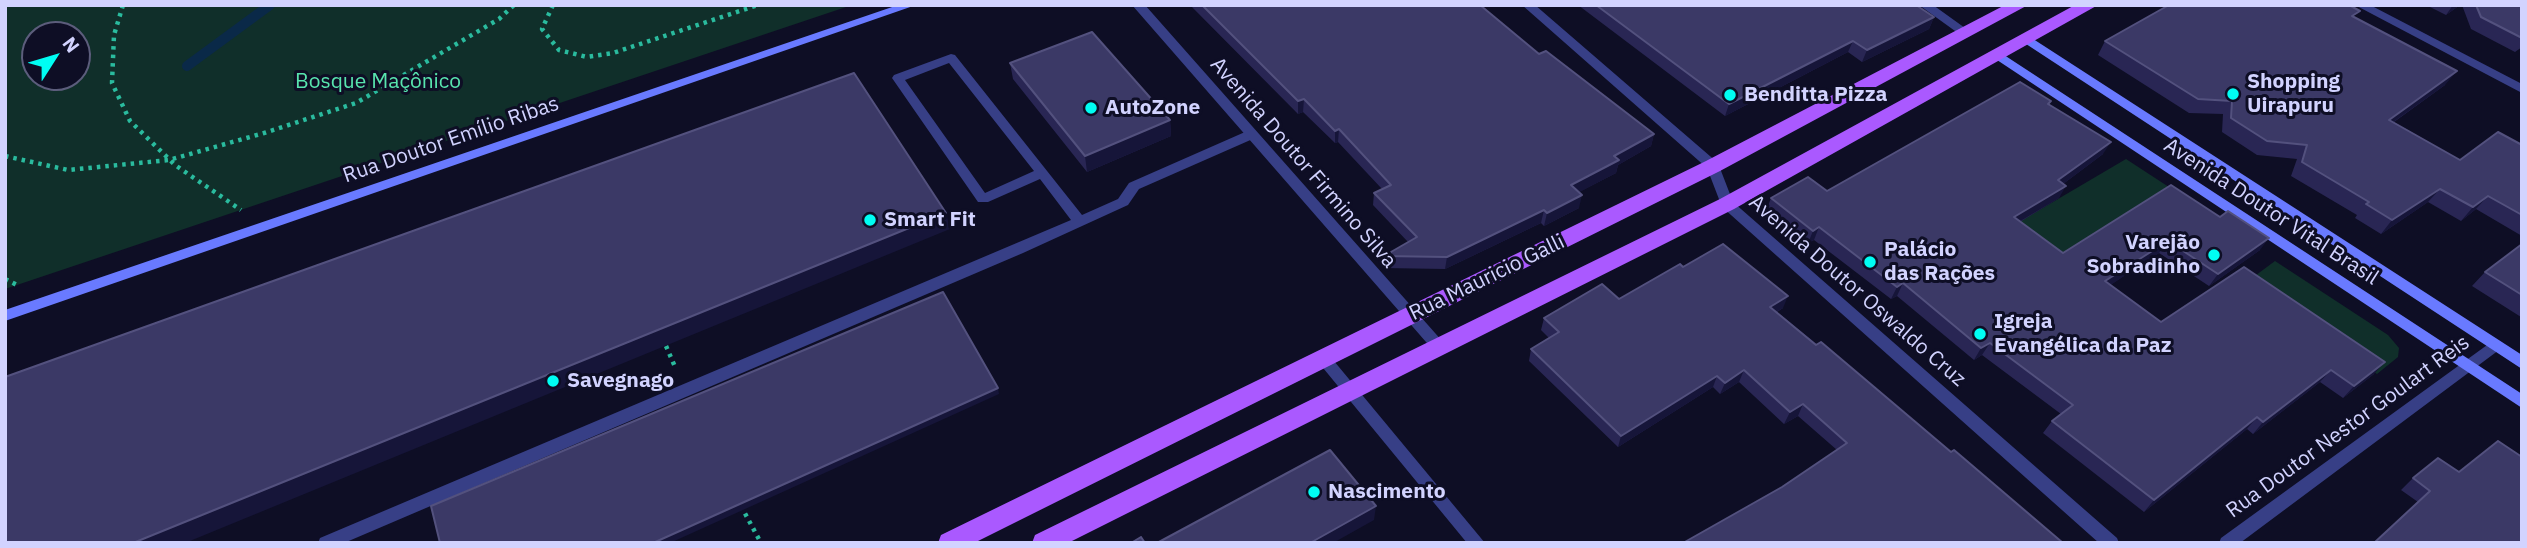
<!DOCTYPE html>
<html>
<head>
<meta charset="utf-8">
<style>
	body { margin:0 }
	#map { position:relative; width:2527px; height:548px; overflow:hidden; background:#0e0e25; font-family:"IBM Plex Sans",sans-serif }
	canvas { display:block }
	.frame { position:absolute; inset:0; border:7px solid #d2d3ff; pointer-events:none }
	.north { position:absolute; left:21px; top:21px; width:70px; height:70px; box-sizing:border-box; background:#0e0e25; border:2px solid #5c5d7c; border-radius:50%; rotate:53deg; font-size:19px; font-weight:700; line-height:28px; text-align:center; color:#d2d3ff }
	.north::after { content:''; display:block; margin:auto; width:24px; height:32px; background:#00fdf3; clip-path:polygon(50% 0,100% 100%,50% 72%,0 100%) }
</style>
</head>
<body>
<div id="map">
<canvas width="2527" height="548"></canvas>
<div class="frame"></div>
<div class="north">N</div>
</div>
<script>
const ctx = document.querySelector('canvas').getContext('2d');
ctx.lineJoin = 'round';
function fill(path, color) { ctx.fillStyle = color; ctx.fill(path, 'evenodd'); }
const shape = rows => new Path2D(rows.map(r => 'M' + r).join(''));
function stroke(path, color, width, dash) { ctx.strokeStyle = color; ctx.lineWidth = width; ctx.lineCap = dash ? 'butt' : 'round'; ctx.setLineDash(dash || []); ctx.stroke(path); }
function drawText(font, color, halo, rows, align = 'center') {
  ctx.font = font + ' "IBM Plex Sans",sans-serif'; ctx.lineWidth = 6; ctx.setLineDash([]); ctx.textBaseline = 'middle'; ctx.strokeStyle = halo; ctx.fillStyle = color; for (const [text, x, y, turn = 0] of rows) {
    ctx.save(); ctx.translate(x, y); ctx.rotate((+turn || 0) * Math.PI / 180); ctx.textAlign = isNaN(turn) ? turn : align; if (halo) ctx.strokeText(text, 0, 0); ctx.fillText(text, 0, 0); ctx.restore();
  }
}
const green = shape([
	[5,5,852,5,5,289],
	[35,35,77,35,77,77,35,77],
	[2126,159,2175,191,2063,260,2007,229],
	[2275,261,2388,335,2399,348,2398,357,2377,374,2244,284]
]);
const stream = shape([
	[187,66,270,5]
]);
const path = shape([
	[123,5,114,35,112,83,130,121,175,165,241,210],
	[553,5,542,29,559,50,587,57,613,53,758,5],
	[5,156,68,170,169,160,264,133,356,103,499,19,514,5],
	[5,279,17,285],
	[666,346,676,369],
	[741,506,761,543]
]);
const lane = shape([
	[951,54,955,55,1082,215,1118,199,1129,183,1245,132,1250,131,1256,135,1255,138,1139,189,1128,205,1023,253,344,543,318,543,320,538,1071,220,1040,179,988,202,978,202,892,78,894,75,951,54],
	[949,63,1034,171,985,193,905,80,949,63]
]);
const street = shape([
	[1132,5,1145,5,1443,342,1445,346,1443,350,1433,350,1132,5],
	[1522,5,1535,5,1718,163,1733,202,2117,538,2119,543,2099,543,1722,207,1707,168,1522,5],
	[1919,5,1933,5,1972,33,1970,36,1962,36,1919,5],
	[2355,5,2370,5,2522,84,2522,93,2355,5],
	[2494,340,2499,342,2501,346,2499,350,2240,543,2219,543,2221,538,2494,340],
	[1324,353,1329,355,1485,543,1467,543,1319,363,1317,359,1319,355,1324,353]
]);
const secondary = shape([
	[898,5,916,5,5,321,5,310,898,5],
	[2027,35,2522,355,2522,369,2023,42,2021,39,2027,35],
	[1998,51,2522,394,2522,408,1994,58,1992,55,1998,51]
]);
const primary = shape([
	[2005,5,2028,5,1720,171,974,543,938,543,941,535,1706,161,2005,5],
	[2075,5,2098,5,1734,209,1068,543,1032,543,1035,535,1720,199,2075,5]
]);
const wall = shape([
	[1190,5,1480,5,1539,54,1654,134,1651,146,1618,165,1616,173,1579,192,1579,208,1544,226,1541,223,1445,269,1383,268,1384,256,1408,242,1373,205,1374,193,1382,189,1338,142,1335,143,1303,112,1298,114],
	[1578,5,1916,5,1934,17,1929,29,1862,62,1848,52,1725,116],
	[2426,5,2460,5,2446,15],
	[2462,5,2522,5,2522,47,2515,52,2471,29],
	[2355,18,2445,85,2394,122,2460,160,2522,145,2522,236,2476,209,2461,221,2428,202,2381,234,2355,218,2357,215,2291,176,2297,159,2257,155,2222,132,2223,114,2189,113,2098,55,2105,41],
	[1010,63,1170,120,1171,136,1087,172,1013,79],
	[2051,101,2049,105,2103,154,2063,184,2059,198,2020,222,2063,253,2171,185,2260,250,2209,286,2159,253,2110,285,2161,322,2374,374,2343,398,2320,382,2253,434,2247,429,2144,512,2043,433,2052,421,2061,414,1982,355,1974,360,1897,296,1891,299,1814,240,1808,243,1766,211,1771,198,1827,191],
	[2522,244,2522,316,2521,317,2472,286,2485,272],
	[1619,299,1783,308,1777,312,2063,543,1782,487,1837,450,1798,416,1784,424,1739,382,1720,394,1713,387,1618,447,1529,361,1531,349,1549,338,1541,330,1544,318],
	[2459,472,2418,502,2401,490,2413,478]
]);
const shadedWall = shape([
	[2453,5,2460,5,2446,15],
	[1934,17,1929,29,1862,62,1867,50],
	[1853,41,1848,52,1725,116,1729,104],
	[2457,71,2445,85,2378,133,2389,120],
	[1304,99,1303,112,1298,114,1298,101],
	[1170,120,1171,136,1087,172,1085,156],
	[1339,129,1338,142,1335,143,1335,131],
	[1654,134,1651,146,1618,165,1616,173,1568,198,1571,185,1614,156],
	[2111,142,2103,154,2051,193,2058,180],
	[2066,186,2059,198,2007,229,2014,217],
	[2440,189,2428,202,2381,234,2392,220],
	[1582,195,1579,208,1544,226,1547,213],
	[2488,196,2476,209,2461,221,2473,207],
	[1544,210,1541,223,1445,269,1447,257],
	[946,213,950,229,185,543,133,543],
	[1819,227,1814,240,1808,243,1813,231],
	[2269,238,2260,250,2209,286,2218,274],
	[2168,241,2159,253,2097,294,2105,281],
	[1903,283,1897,296,1891,299,1897,287],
	[1788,296,1783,308,1766,318,1770,307],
	[1990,343,1982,355,1974,360,1981,348],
	[2385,362,2374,374,2343,398,2354,386],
	[1744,370,1739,382,1720,394,1725,383],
	[2331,370,2320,382,2253,434,2263,422],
	[1717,376,1713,387,1618,447,1621,436],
	[998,388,999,394,670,543,653,543],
	[1803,404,1798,416,1784,424,1790,412],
	[2257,417,2247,429,2144,512,2154,500],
	[1376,506,1374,520,1333,543,1310,543]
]);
const building = shape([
	[1202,5,1480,5,1539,54,1546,51,1654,134,1614,156,1619,160,1571,185,1582,195,1547,213,1544,210,1447,257,1384,256,1417,237,1374,193,1391,185,1339,129,1335,131,1304,99,1298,101,1202,5],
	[1596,5,1916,5,1934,17,1867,50,1853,41,1729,104,1596,5],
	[2169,5,2349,5,2360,11,2352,16,2457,71,2389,120,2460,160,2498,132,2522,145,2522,215,2488,196,2473,207,2440,189,2392,220,2366,204,2369,202,2302,162,2307,145,2267,141,2231,118,2232,101,2198,99,2105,41,2169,5],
	[2476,5,2522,5,2522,38,2481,17,2476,5],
	[1092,32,1170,120,1085,156,1010,63,1092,32],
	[854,73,946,213,133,543,5,543,5,377,854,73],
	[2020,82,2051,101,2048,104,2111,142,2058,180,2066,186,2014,217,2063,253,2171,185,2220,217,2228,211,2269,238,2218,274,2168,241,2105,281,2161,322,2244,267,2385,362,2354,386,2331,370,2263,422,2257,417,2154,500,2052,421,2073,405,1990,343,1981,348,1903,283,1897,287,1819,227,1813,231,1771,198,1808,177,1827,191,2020,82],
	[1723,244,1788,296,1770,307,1816,345,1821,342,1951,452,1954,450,2063,543,1683,543,1782,487,1847,443,1803,404,1790,412,1744,370,1725,383,1717,376,1621,436,1531,349,1559,332,1544,318,1602,284,1619,299,1680,264,1683,267,1723,244],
	[2522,244,2522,295,2485,272,2522,244],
	[943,292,998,388,653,543,440,543,431,506,943,292],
	[2498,441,2522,457,2522,543,2374,543,2430,491,2413,478,2438,458,2459,472,2498,441],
	[1330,450,1376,506,1310,543,1157,543,1330,450],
	[1141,537,1145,543,1131,543,1141,537]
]);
const markers = [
	[2233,94,7,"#00fdf3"],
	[1730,95,7,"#00fdf3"],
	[1091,108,7,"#00fdf3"],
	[870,220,7,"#00fdf3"],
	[2214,255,7,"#00fdf3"],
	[1870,262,7,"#00fdf3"],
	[1980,334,7,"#00fdf3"],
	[553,381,7,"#00fdf3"],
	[1314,492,7,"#00fdf3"]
];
const parkNames = [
	["Bosque Maçônico",378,82]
];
const poiNames = [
	["Shopping",2247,82],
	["Uirapuru",2247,106],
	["Benditta Pizza",1744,95],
	["AutoZone",1105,108],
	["Smart Fit",884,220],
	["Varejão",2200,243,"right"],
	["Sobradinho",2200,267,"right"],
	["Palácio",1884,250],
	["das Rações",1884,274],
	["Igreja",1994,322],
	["Evangélica da Paz",1994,346],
	["Savegnago",567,381],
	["Nascimento",1328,492]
];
const streetNames = [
	["Rua Doutor Emílio Ribas",451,140,-19],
	["Avenida Doutor Firmino Silva",1303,163,49],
	["Avenida Doutor Vital Brasil",2271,212,33],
	["Rua Mauricio Galli",1487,278,-26],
	["Avenida Doutor Oswaldo Cruz",1857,291,41],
	["Rua Doutor Nestor Goulart Reis",2348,427,-36]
];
fill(green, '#102f2a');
stroke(stream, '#0a2948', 10);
stroke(path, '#2abb9e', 4.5, [3.5, 5]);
fill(lane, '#373f86');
fill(street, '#373f86');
fill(secondary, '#697aff');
fill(primary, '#aa59ff');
fill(wall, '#292654');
fill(shadedWall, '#161539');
fill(building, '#3b3966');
stroke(building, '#53517e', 2);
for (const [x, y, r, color] of markers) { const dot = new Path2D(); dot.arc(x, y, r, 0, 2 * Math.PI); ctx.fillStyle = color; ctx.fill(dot); stroke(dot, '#0e0e25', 2.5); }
drawText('21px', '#58e4ae', '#0e0e25', parkNames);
drawText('bold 21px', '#d2d3ff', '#0e0e25', poiNames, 'left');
drawText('21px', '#d2d3ff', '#0e0e25', streetNames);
</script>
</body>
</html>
